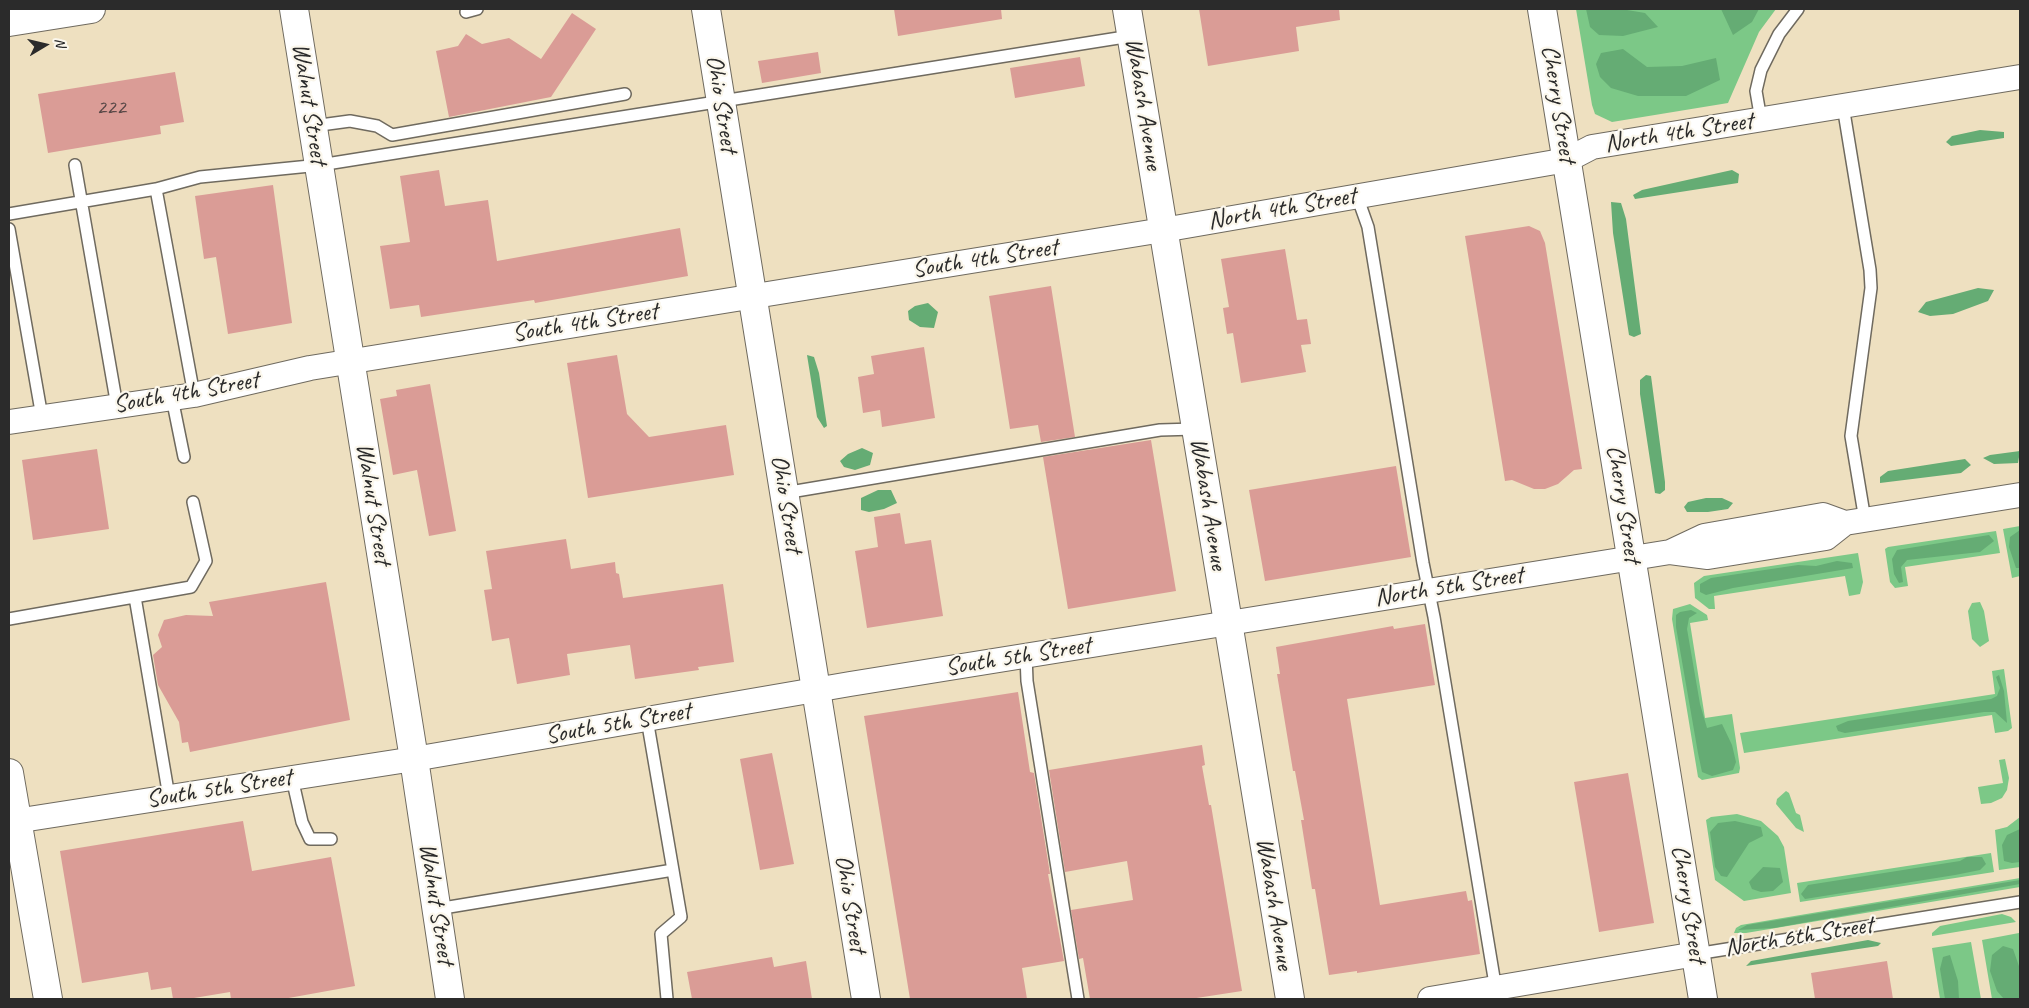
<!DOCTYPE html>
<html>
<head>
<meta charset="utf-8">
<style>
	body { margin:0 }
	#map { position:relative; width:2029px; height:1008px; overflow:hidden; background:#eee0c0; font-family:Caveat,sans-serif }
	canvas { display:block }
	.frame { position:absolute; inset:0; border:10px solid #2b2b2b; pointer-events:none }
	.north { position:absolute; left:20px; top:20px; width:50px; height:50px; -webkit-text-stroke:4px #fbf7ec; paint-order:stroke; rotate:81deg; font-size:14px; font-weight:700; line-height:20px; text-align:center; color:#2b2b2b }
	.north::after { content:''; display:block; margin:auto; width:18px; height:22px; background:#2b2b2b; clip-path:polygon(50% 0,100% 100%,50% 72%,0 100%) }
</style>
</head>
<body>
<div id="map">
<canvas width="2029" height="1008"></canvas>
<div class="frame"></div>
<div class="north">N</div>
</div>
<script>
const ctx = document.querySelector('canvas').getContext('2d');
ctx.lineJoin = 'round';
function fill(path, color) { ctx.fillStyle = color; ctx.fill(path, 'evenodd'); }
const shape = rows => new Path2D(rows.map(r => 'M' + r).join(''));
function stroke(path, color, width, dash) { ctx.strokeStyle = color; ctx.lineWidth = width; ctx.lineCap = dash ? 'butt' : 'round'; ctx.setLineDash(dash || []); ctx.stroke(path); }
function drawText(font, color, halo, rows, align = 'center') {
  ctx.font = font + ' Caveat,sans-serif'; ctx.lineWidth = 4.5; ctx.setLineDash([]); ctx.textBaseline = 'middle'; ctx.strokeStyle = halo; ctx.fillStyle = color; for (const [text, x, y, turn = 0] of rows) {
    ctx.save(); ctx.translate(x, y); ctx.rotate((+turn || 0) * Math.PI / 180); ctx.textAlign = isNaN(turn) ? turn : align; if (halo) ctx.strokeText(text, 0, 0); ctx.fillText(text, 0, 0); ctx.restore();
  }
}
const green = shape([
	[1576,9,1776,9,1759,32,1728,103,1612,122,1595,114,1592,105],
	[2020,526,2020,576,2012,578,2003,529],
	[1996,531,2000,553,1905,567,1908,586,1895,588,1890,582,1885,549,1888,547],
	[1858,553,1863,582,1860,594,1849,596,1845,576,1714,596,1715,609,1709,609,1695,598,1694,583,1704,576],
	[1980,602,1984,611,1989,641,1980,647,1972,639,1968,611,1972,603],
	[1690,604,1707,615,1708,620,1690,623,1705,718,1732,714,1740,768,1739,773,1702,780,1698,777,1672,619,1673,609],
	[2004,669,2012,728,2008,731,1995,733,1992,715,1744,753,1740,733,1995,694,1992,671],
	[2005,759,2009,778,2007,790,2002,798,1991,803,1981,804,1978,787,2003,783,1999,760],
	[1786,791,1789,793,1796,813,1800,815,1804,832,1796,828,1776,804,1777,799],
	[1737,814,1761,821,1778,836,1784,847,1791,893,1744,901,1715,880,1706,820,1711,817],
	[2020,817,2020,867,1999,870,1995,830,2007,827],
	[1991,853,1994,872,1800,902,1797,883],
	[2020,878,2020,887,1746,933,1734,933,1736,928,1741,925],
	[2002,914,2011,917,2016,922,1932,936,1932,933,1940,926],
	[2019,933,2020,999,1992,999,1982,940],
	[1971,942,1981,999,1940,999,1932,948]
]);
const forest = shape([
	[1586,9,1621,9,1645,13,1658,27,1623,36,1599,35,1590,27],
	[1721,9,1759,9,1752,22,1733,35],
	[1623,49,1647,67,1682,66,1716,58,1720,80,1686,96,1638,96,1611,88,1600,77,1596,64,1601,53],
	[1980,130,2004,132,2004,138,1951,146,1946,142,1952,136],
	[1732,170,1739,174,1738,183,1635,199,1633,195,1642,190],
	[1611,202,1621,203,1626,219,1641,334,1634,337,1629,335,1613,233],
	[1978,288,1994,290,1988,301,1953,314,1930,316,1918,312,1926,302],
	[928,303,938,312,934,328,920,327,909,320,908,311,915,306],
	[807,355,814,357,819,373,827,426,824,428,817,417],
	[1646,375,1651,376,1665,482,1665,490,1660,494,1655,493,1640,394,1640,380],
	[862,448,873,453,870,465,855,470,844,467,840,461,848,454],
	[2020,451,2018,463,1994,464,1983,458,1990,455],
	[1965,459,1971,465,1961,473,1880,483,1880,477,1888,471],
	[878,490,891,490,897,503,884,509,869,512,861,510,861,498],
	[1706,498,1722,498,1733,503,1728,509,1708,512,1687,512,1684,507,1688,502],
	[2020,530,2020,568,2016,568,2009,547,2010,537],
	[1989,535,1994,541,1980,552,1907,560,1901,567,1903,582,1899,583,1894,574,1892,559,1897,550],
	[1837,561,1852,563,1853,568,1733,588,1706,595,1700,592,1700,584,1711,578,1798,565,1816,566],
	[1691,610,1697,613,1689,618,1687,629,1700,704,1707,728,1722,724,1732,745,1736,762,1733,770,1712,776,1702,772,1698,753,1676,627,1676,615,1680,612],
	[1999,675,2004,691,2007,723,1995,712,1984,712,1845,733,1838,731,1836,726,1848,721,1991,699,1997,696,2000,688,1996,677],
	[1735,821,1761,827,1763,836,1749,843,1727,877,1721,876,1715,867,1710,832,1718,823],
	[2020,829,2020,862,2012,863,2004,861,2002,845,2007,835],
	[1967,857,1982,857,1986,864,1980,870,1955,875,1805,899,1801,894,1808,885,1960,861],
	[1763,867,1780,868,1783,882,1773,891,1761,892,1752,889,1749,882],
	[2020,880,2020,884,1774,928,1738,930,1747,925],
	[1868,940,1881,943,1878,946,1746,966,1751,961],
	[2003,946,2013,949,2020,969,2020,999,2004,999,1997,991,1990,971,1992,955],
	[1950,955,1958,981,1959,999,1945,999,1940,969,1943,957]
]);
const building = shape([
	[894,9,1001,9,1002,19,898,36],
	[1199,9,1339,9,1340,20,1296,27,1299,51,1208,66],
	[572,13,596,29,551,97,449,117,436,51,458,46,466,34,482,44,509,38,541,59],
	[818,52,821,73,762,83,758,61],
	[1080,57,1085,86,1015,98,1010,68],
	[175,72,184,122,160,126,161,134,48,153,38,94],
	[439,170,445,206,488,200,497,261,680,228,688,276,535,303,534,300,421,317,419,305,390,309,380,246,410,242,400,176],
	[273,185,292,323,228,334,216,257,204,259,195,196],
	[1529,226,1540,231,1545,243,1582,469,1574,470,1558,484,1545,489,1534,489,1512,480,1505,481,1465,236],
	[1285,249,1297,320,1307,319,1311,344,1301,345,1306,372,1241,383,1233,333,1227,334,1223,308,1229,307,1221,259],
	[1051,286,1075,437,1041,442,1038,425,1010,429,989,296],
	[924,347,935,418,882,427,880,410,863,413,858,377,874,374,871,356],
	[617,355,627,414,649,437,726,425,734,475,588,498,567,363],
	[430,384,456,531,429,536,417,470,393,475,380,399,397,396,396,390],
	[1151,440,1176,591,1068,609,1043,457],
	[97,449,109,529,33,540,22,460],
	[1396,466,1411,557,1265,581,1249,490],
	[900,513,905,544,931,540,943,616,867,628,855,551,878,547,874,517],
	[566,539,571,569,615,562,616,573,619,574,623,598,723,584,734,662,698,667,699,670,635,679,630,645,567,654,570,675,517,684,509,638,492,641,484,590,492,589,486,551],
	[326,582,350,720,190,752,188,742,182,743,179,722,158,685,153,655,162,647,158,635,164,620,186,615,213,616,209,602],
	[1425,624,1435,685,1347,699,1380,905,1466,891,1468,901,1472,900,1480,954,1357,973,1357,971,1329,975,1315,889,1312,889,1301,820,1304,820,1295,771,1293,771,1277,674,1280,674,1276,647,1393,626,1394,629],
	[1018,692,1030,772,1034,773,1050,874,1048,874,1064,961,1022,968,1027,999,910,999,864,716],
	[1202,745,1205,765,1202,766,1209,805,1211,805,1242,991,1190,999,1090,999,1083,958,1079,959,1071,910,1133,900,1127,861,1065,872,1049,770],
	[772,753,794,864,760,870,740,759],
	[1628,773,1654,923,1599,932,1574,782],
	[243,821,252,871,331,857,355,986,283,999,231,999,230,992,188,999,173,999,171,987,151,990,148,972,82,983,60,851],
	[772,957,774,967,806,961,812,999,692,999,687,972],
	[1887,961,1893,999,1815,999,1811,973]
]);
const service = shape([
	[466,12,477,9],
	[1843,106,1870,270,1871,288,1851,436,1865,520],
	[1761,120,1756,91,1761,70,1779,34,1798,9],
	[313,126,350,121,377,126,392,135,625,94],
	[75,165,117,406],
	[156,189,200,177,320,165,1131,36],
	[1357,196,1368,227,1423,563,1434,617,1496,990],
	[9,214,156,189,194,395],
	[9,229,42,417],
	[172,398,184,457],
	[784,493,1160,430,1195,429],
	[135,597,169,797],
	[9,619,191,587,206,561,193,502],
	[1026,655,1027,681,1078,999],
	[647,719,681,917,661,934,667,999],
	[292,778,302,822,310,839,331,839],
	[437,909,673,870],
	[1696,954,2020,902]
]);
const minor = shape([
	[9,422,194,395,310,368,1163,230,1567,160,1592,147,2020,77],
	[1670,552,1708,557,1826,538,1845,523],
	[9,822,414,759,850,684,1670,552,1704,536,1823,515,1845,523,2020,495],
	[1430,999,1696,954]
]);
const tertiary = shape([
	[294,9,414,759,450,999],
	[1127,9,1290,999]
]);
const secondary = shape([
	[9,773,48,999]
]);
const primary = shape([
	[706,9,866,999],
	[1542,9,1703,999]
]);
const trunk = shape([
	[9,22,91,9]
]);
const numberNames = [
	["222",111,108]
];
const streetNames = [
	["Walnut Street",309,104,81],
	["Ohio Street",721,104,81],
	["Wabash Avenue",1143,104,81],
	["Cherry Street",1558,104,81],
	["North 4th Street",1679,133,-9],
	["North 4th Street",1282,209,-10],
	["South 4th Street",985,259,-9],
	["South 4th Street",585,323,-9],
	["South 4th Street",186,393,-10],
	["Walnut Street",373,504,81],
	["Ohio Street",786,504,81],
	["Wabash Avenue",1208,504,81],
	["Cherry Street",1623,504,81],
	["North 5th Street",1449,587,-9],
	["South 5th Street",1018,657,-9],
	["South 5th Street",618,724,-10],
	["South 5th Street",219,789,-9],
	["Walnut Street",436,904,81],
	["Ohio Street",850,904,81],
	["Wabash Avenue",1274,904,81],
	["Cherry Street",1688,904,81],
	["North 6th Street",1799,937,-9]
];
fill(green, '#7cc887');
fill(forest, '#65ac74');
fill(building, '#da9c96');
stroke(service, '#6f6a5f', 14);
stroke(minor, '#6f6a5f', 26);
stroke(tertiary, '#6f6a5f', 30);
stroke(secondary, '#6f6a5f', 30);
stroke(primary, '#6f6a5f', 30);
stroke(trunk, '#6f6a5f', 30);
stroke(service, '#fff', 11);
stroke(minor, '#fff', 24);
stroke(tertiary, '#fff', 28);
stroke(secondary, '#fff', 28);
stroke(primary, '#fff', 28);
stroke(trunk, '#fff', 28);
drawText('22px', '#574746', null, numberNames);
drawText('25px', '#2b2b2b', '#fbf7ec', streetNames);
</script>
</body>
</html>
